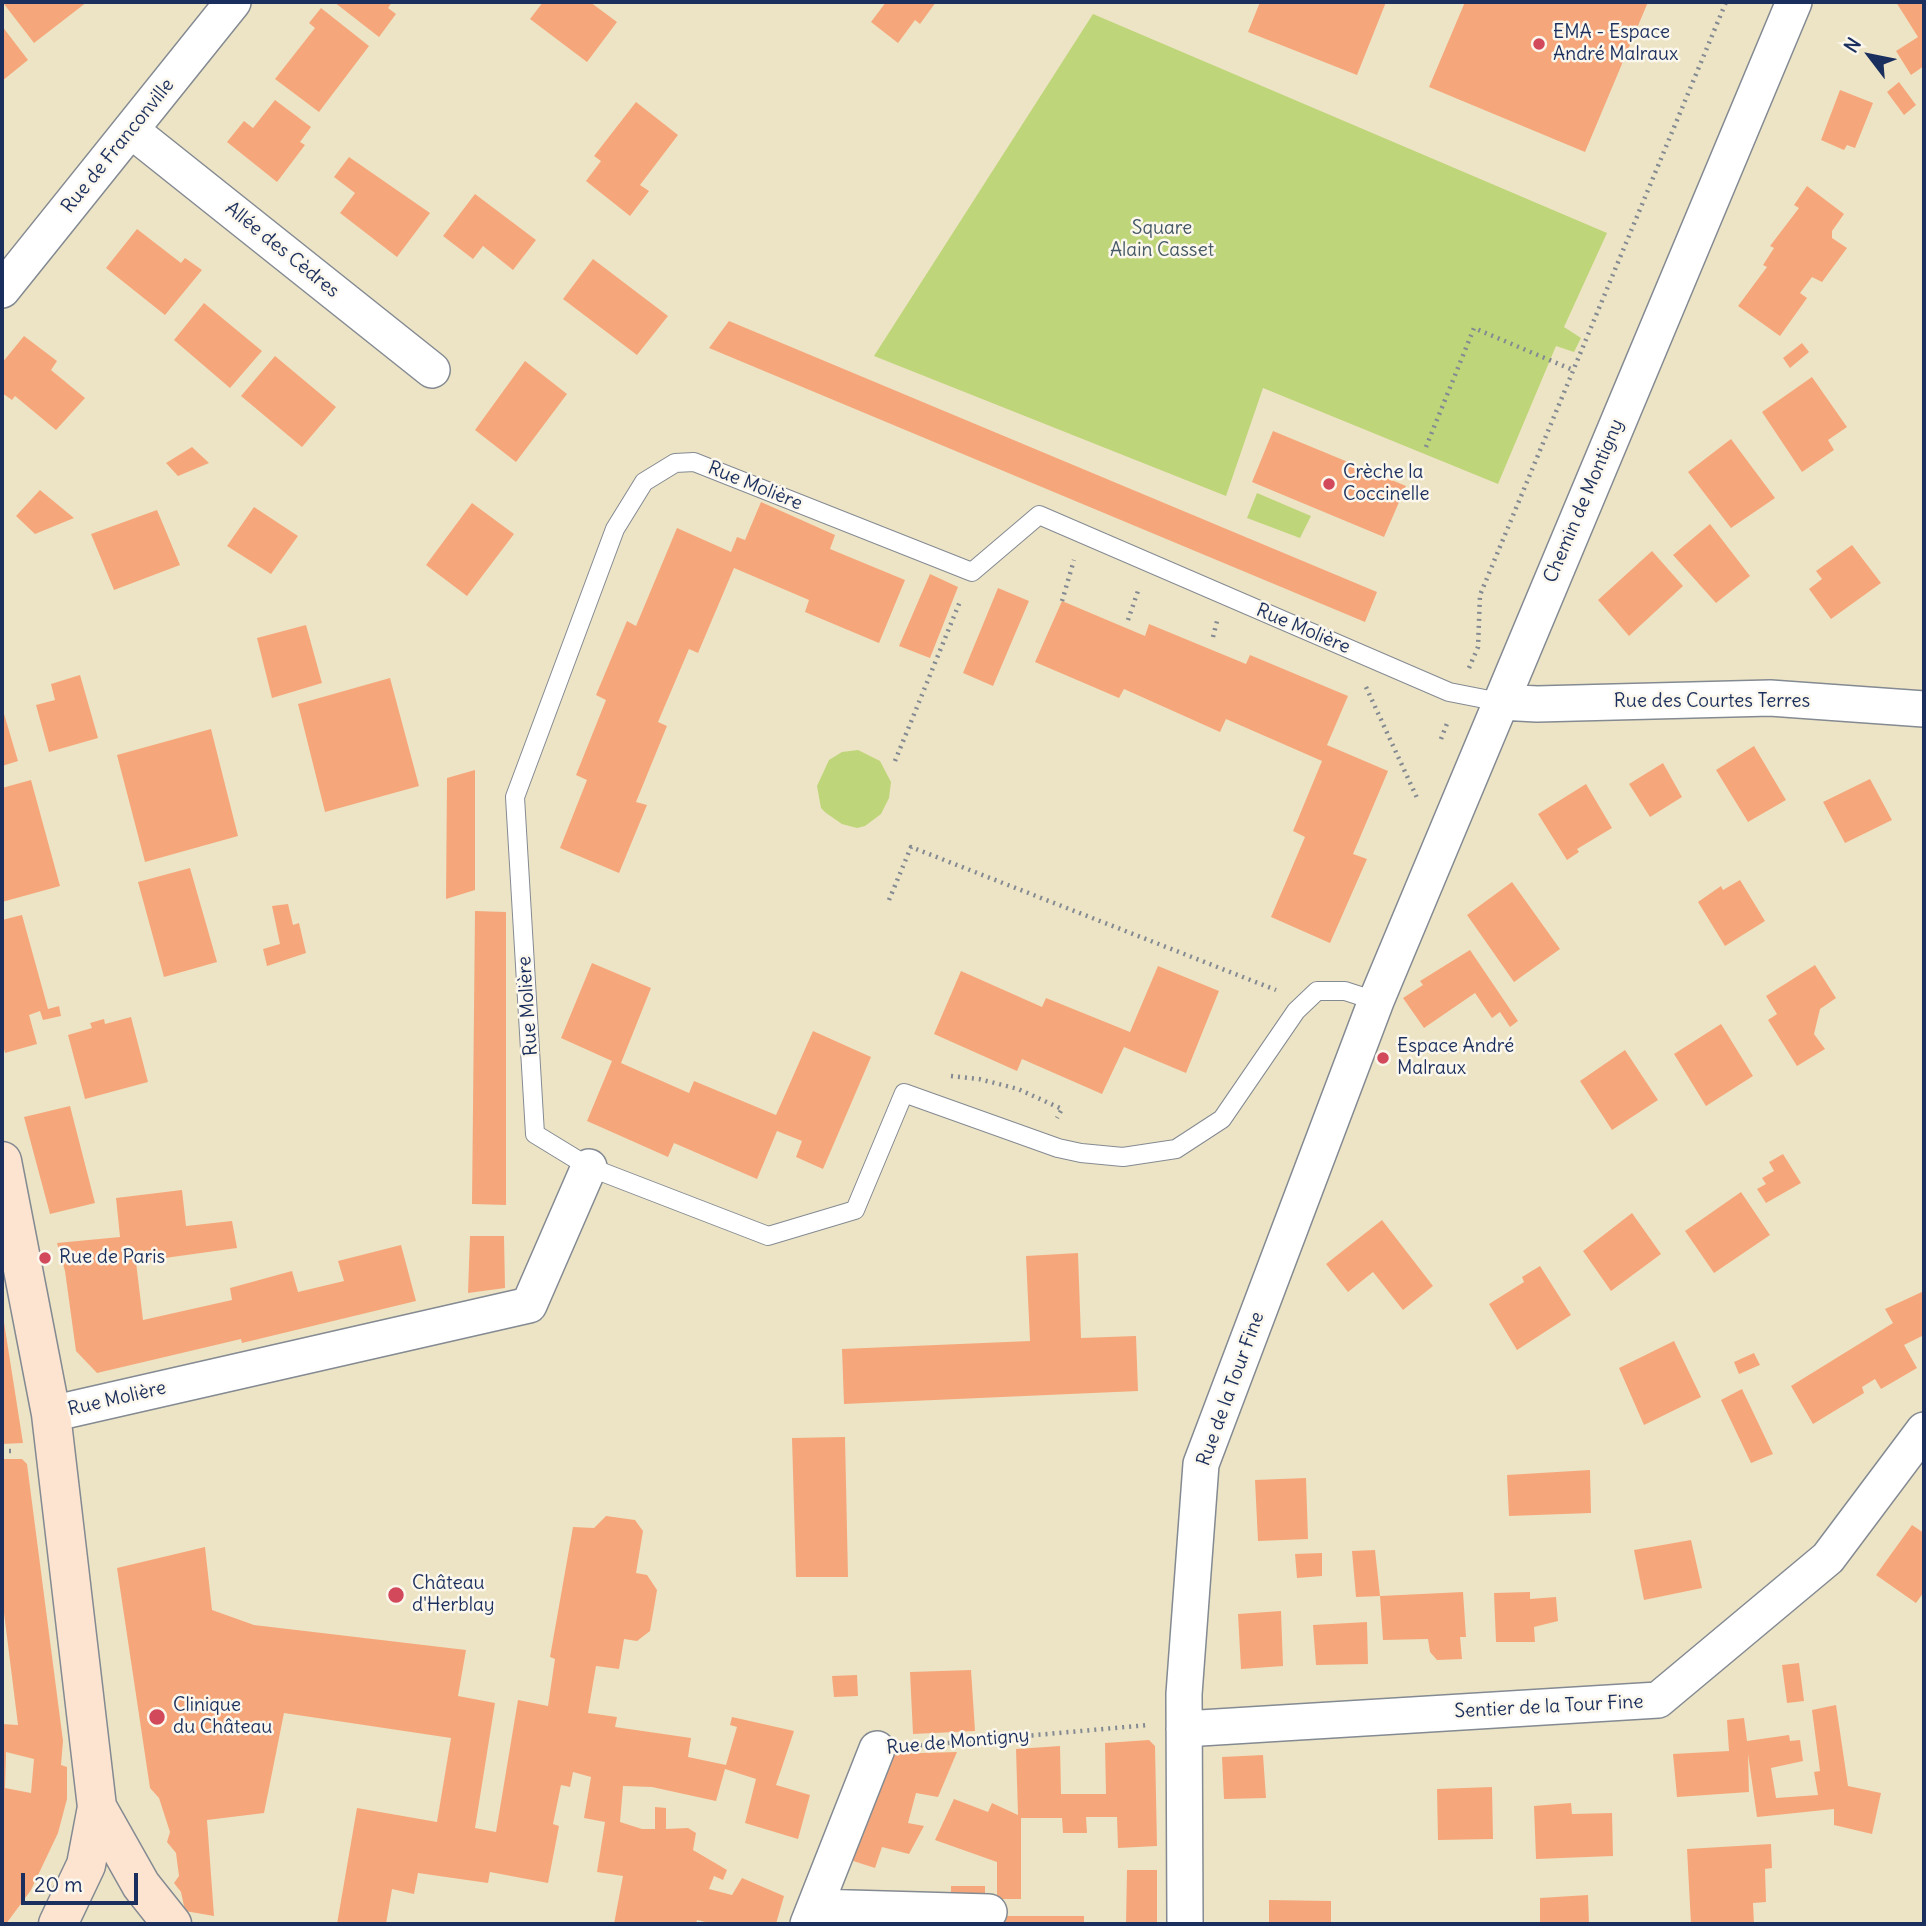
<!DOCTYPE html>
<html>
<head>
<meta charset="utf-8">
<style>
	body { margin:0 }
	#map { position:relative; width:1926px; height:1926px; overflow:hidden; background:#ede4c5; font-family:Delius,sans-serif }
	canvas { display:block }
	.frame { position:absolute; inset:0; border:4px solid #1b2f5e; pointer-events:none }
	.north { position:absolute; left:1835px; top:21px; width:70px; height:70px; -webkit-text-stroke:5px #fbf7ec; paint-order:stroke; rotate:302deg; font-size:19px; font-weight:700; line-height:28px; text-align:center; color:#1b2f5e }
	.north::after { content:''; display:block; margin:auto; width:24px; height:32px; background:#1b2f5e; clip-path:polygon(50% 0,100% 100%,50% 72%,0 100%) }
	.scale { position:absolute; left:21px; top:1873px; width:117px; height:32px; box-sizing:border-box; border:4px solid #1b2f5e; border-top:0; padding-left:9px; font-size:21px; line-height:24px; white-space:nowrap; color:#1b2f5e; -webkit-text-stroke:5px #fbf7ec; paint-order:stroke }
</style>
</head>
<body>
<div id="map">
<canvas width="1926" height="1926"></canvas>
<div class="frame"></div>
<div class="north">N</div>
<div class="scale">20 m</div>
</div>
<script>
const ctx = document.querySelector('canvas').getContext('2d');
ctx.lineJoin = 'round';
function fill(path, color) { ctx.fillStyle = color; ctx.fill(path, 'evenodd'); }
const shape = rows => new Path2D(rows.map(r => 'M' + r).join(''));
function stroke(path, color, width, dash) { ctx.strokeStyle = color; ctx.lineWidth = width; ctx.lineCap = dash ? 'butt' : 'round'; ctx.setLineDash(dash || []); ctx.stroke(path); }
function drawText(font, color, halo, rows, align = 'center') {
  ctx.font = font + ' Delius,sans-serif'; ctx.lineWidth = 5; ctx.setLineDash([]); ctx.textBaseline = 'middle'; ctx.strokeStyle = halo; ctx.fillStyle = color; for (const [text, x, y, turn = 0] of rows) {
    ctx.save(); ctx.translate(x, y); ctx.rotate((+turn || 0) * Math.PI / 180); ctx.textAlign = isNaN(turn) ? turn : align; if (halo) ctx.strokeText(text, 0, 0); ctx.fillText(text, 0, 0); ctx.restore();
  }
}
const green = shape([
	[1093,14,1607,233,1564,327,1581,338,1574,352,1556,346,1498,484,1263,388,1226,496,874,356],
	[1257,493,1311,516,1300,538,1247,518],
	[858,750,880,761,891,782,889,798,881,814,865,826,857,828,842,824,826,813,821,808,817,786,829,760,842,752]
]);
const building = shape([
	[7,2,87,2,34,43,4,4],
	[334,2,392,2,388,8,396,14,379,37],
	[543,2,590,2,617,22,587,62,530,19],
	[886,2,936,2,920,24,915,20,898,43,871,22],
	[1260,2,1386,2,1357,75,1248,32],
	[1465,2,1648,2,1585,152,1429,87],
	[1896,2,1924,2,1924,66,1911,75,1896,51,1918,37],
	[321,8,369,46,319,112,275,79,315,28,309,23],
	[2,26,28,60,2,81],
	[1899,82,1916,105,1904,115,1887,92],
	[1840,90,1873,103,1855,148,1847,145,1844,150,1821,140],
	[275,100,311,127,300,142,305,145,277,182,227,142,244,121,253,128],
	[636,102,678,135,640,185,649,191,630,216,586,181,601,161,594,156],
	[349,157,430,213,397,257,340,213,355,193,334,177],
	[1807,186,1844,214,1832,231,1832,238,1847,248,1822,282,1812,277,1800,293,1807,298,1780,336,1738,306,1767,267,1763,265,1774,248,1770,246,1799,208,1794,205],
	[475,194,536,240,513,270,483,246,473,259,443,236],
	[137,229,181,263,185,258,202,270,165,315,106,268],
	[593,259,668,316,637,355,563,299],
	[204,303,262,351,230,388,174,340],
	[729,321,1377,592,1365,622,709,348],
	[24,336,57,361,51,370,85,398,56,430,15,396,12,400,2,393,2,363],
	[1802,343,1809,352,1790,368,1783,358],
	[275,356,336,407,302,447,241,396],
	[525,361,567,394,516,462,475,430],
	[1812,377,1847,427,1828,440,1834,450,1802,472,1762,412],
	[1273,431,1406,486,1384,537,1252,482],
	[1731,439,1775,498,1731,528,1688,472],
	[192,447,209,463,178,476,166,463],
	[40,490,74,518,35,534,16,516],
	[761,502,835,535,830,549,905,580,879,643,805,612,809,600,734,568,698,653,689,649,658,722,667,726,636,802,647,805,619,873,560,848,587,780,576,775,606,700,596,695,627,621,636,626,677,528,731,552,737,537,745,540],
	[472,503,514,534,467,596,426,565],
	[254,507,298,536,271,574,227,546],
	[157,510,180,565,114,590,91,534],
	[1710,524,1750,576,1716,603,1673,555],
	[1852,545,1881,583,1831,619,1809,589,1822,579,1816,571],
	[1652,551,1683,586,1629,636,1598,600],
	[930,574,958,587,930,658,899,646],
	[998,588,1029,601,993,686,963,673],
	[1062,601,1145,636,1149,624,1246,664,1250,655,1348,696,1327,745,1388,771,1353,854,1367,859,1330,943,1271,917,1305,837,1293,831,1322,761,1226,719,1220,732,1124,689,1119,698,1035,662],
	[306,625,322,683,272,698,257,638],
	[80,675,98,738,49,752,36,705,55,700,51,684],
	[390,678,419,786,325,812,298,704],
	[2,707,18,761,2,766],
	[211,729,238,836,145,862,117,755],
	[1754,746,1786,800,1748,822,1716,770],
	[1663,763,1682,797,1650,817,1629,784],
	[475,770,475,890,446,899,447,778],
	[1870,779,1892,820,1845,843,1823,802],
	[31,780,60,886,2,902,2,788],
	[1586,784,1612,828,1577,849,1579,852,1567,860,1538,814],
	[190,868,217,962,164,977,138,882],
	[1740,880,1765,921,1725,946,1698,902,1721,886,1723,890],
	[1512,882,1560,949,1514,982,1467,915],
	[288,904,293,925,299,923,306,953,267,966,263,949,280,944,272,906],
	[475,911,506,912,506,1205,472,1204],
	[22,915,48,1009,59,1006,61,1016,43,1020,40,1011,29,1015,37,1044,5,1053,2,1041,2,920],
	[1470,950,1518,1021,1510,1027,1500,1012,1492,1018,1475,993,1424,1028,1403,998,1423,985,1420,981],
	[592,963,651,988,621,1063,689,1093,694,1081,776,1115,813,1031,871,1057,823,1169,796,1157,802,1141,777,1131,757,1179,674,1143,668,1157,587,1121,612,1061,561,1038],
	[1815,965,1836,998,1820,1009,1814,1034,1825,1049,1797,1066,1768,1020,1777,1014,1766,996],
	[1158,966,1219,991,1186,1073,1124,1047,1102,1094,1022,1059,1017,1071,934,1034,961,971,1042,1007,1046,998,1130,1032],
	[131,1017,148,1082,85,1099,68,1035,92,1028,90,1023,104,1019,105,1024],
	[1721,1024,1753,1076,1706,1106,1674,1054],
	[1625,1050,1658,1100,1612,1130,1580,1081],
	[70,1106,95,1203,50,1214,24,1117],
	[1783,1154,1801,1183,1766,1203,1757,1189,1766,1184,1762,1178,1774,1171,1769,1162],
	[182,1190,186,1226,232,1221,237,1248,136,1262,143,1320,232,1300,230,1288,292,1271,298,1292,344,1281,338,1261,401,1245,416,1301,242,1343,241,1339,97,1373,76,1351,65,1271,57,1243,120,1237,116,1198],
	[1741,1192,1770,1235,1714,1273,1685,1231],
	[1632,1213,1661,1254,1611,1291,1583,1251],
	[1382,1220,1433,1286,1403,1310,1373,1272,1348,1292,1326,1264],
	[470,1236,504,1236,505,1288,468,1293],
	[1078,1253,1081,1338,1136,1336,1138,1391,844,1404,842,1349,1030,1341,1026,1256],
	[1540,1266,1571,1315,1517,1350,1489,1304,1524,1282,1522,1277],
	[1924,1291,1924,1335,1904,1345,1917,1368,1881,1389,1875,1379,1862,1387,1864,1393,1813,1424,1791,1386,1893,1323,1885,1309],
	[2,1316,3,1316,23,1443,2,1444],
	[1674,1341,1701,1397,1644,1425,1619,1368],
	[1754,1353,1760,1365,1739,1374,1734,1362],
	[1742,1389,1773,1454,1751,1463,1721,1400],
	[845,1437,848,1577,796,1577,792,1438],
	[2,1459,22,1459,27,1464,63,1741,61,1765,67,1767,67,1799,58,1833,31,1890,6,1924,2,1924,2,1724,18,1725,2,1597],
	[6,1752,34,1759,31,1793,5,1788],
	[1590,1470,1591,1513,1509,1516,1507,1475],
	[1306,1478,1308,1539,1258,1541,1255,1480],
	[606,1516,635,1520,643,1531,636,1573,647,1575,657,1590,650,1631,637,1641,624,1639,619,1669,596,1666,588,1713,617,1717,615,1727,691,1738,688,1757,726,1765,737,1727,730,1725,732,1717,794,1731,776,1785,810,1795,798,1839,745,1823,756,1779,725,1769,716,1801,652,1787,623,1786,620,1822,642,1829,655,1829,655,1807,666,1808,666,1829,688,1828,696,1833,693,1850,727,1870,723,1880,714,1876,709,1889,732,1895,742,1878,784,1896,776,1924,713,1924,697,1920,696,1924,614,1924,623,1876,597,1872,605,1822,584,1818,591,1777,573,1772,570,1787,561,1785,553,1824,559,1826,548,1883,490,1872,488,1883,418,1873,414,1894,392,1889,386,1924,337,1924,357,1808,437,1822,451,1738,284,1713,264,1813,207,1820,214,1916,185,1911,181,1892,174,1883,179,1876,176,1853,167,1842,170,1832,159,1798,150,1788,117,1568,205,1547,212,1610,254,1625,466,1650,458,1696,495,1703,475,1828,496,1832,518,1700,548,1706,555,1659,550,1657,573,1527,594,1528],
	[1912,1525,1924,1533,1924,1592,1916,1603,1876,1575],
	[1691,1540,1702,1588,1644,1600,1634,1550],
	[1375,1550,1380,1596,1463,1592,1466,1637,1460,1637,1462,1659,1437,1660,1430,1652,1428,1639,1383,1640,1380,1596,1356,1597,1352,1551],
	[1322,1553,1322,1576,1297,1578,1295,1554],
	[1530,1592,1530,1599,1556,1597,1558,1621,1534,1627,1535,1642,1496,1642,1494,1593],
	[1281,1611,1283,1666,1241,1669,1238,1614],
	[1367,1622,1368,1664,1316,1665,1313,1625],
	[1799,1663,1804,1701,1787,1703,1782,1665],
	[971,1670,975,1731,913,1734,910,1672],
	[857,1675,858,1696,834,1697,832,1676],
	[1836,1705,1848,1786,1881,1793,1872,1834,1834,1825,1834,1809,1757,1817,1748,1754,1749,1792,1677,1797,1673,1754,1729,1751,1727,1720,1744,1718,1747,1741,1789,1735,1790,1741,1800,1740,1803,1761,1771,1768,1776,1798,1818,1795,1814,1772,1820,1771,1812,1710],
	[1149,1740,1155,1746,1157,1846,1118,1848,1117,1817,1086,1817,1087,1833,1063,1833,1062,1818,1021,1818,1021,1899,997,1899,997,1862,935,1840,954,1799,988,1812,992,1803,1018,1815,1016,1749,1060,1746,1061,1794,1106,1794,1105,1743],
	[957,1752,938,1797,916,1793,908,1823,924,1826,909,1854,882,1847,875,1868,847,1859,887,1754],
	[1263,1755,1266,1798,1224,1799,1222,1757],
	[1492,1787,1493,1839,1438,1840,1437,1789],
	[1571,1803,1572,1814,1612,1813,1613,1856,1536,1859,1534,1806],
	[1771,1844,1772,1868,1765,1869,1766,1902,1753,1903,1754,1924,1691,1924,1687,1849],
	[1127,1870,1157,1870,1157,1924,1126,1924],
	[951,1886,985,1886,985,1899,951,1900],
	[1588,1895,1589,1924,1540,1924,1540,1898],
	[1269,1900,1331,1901,1331,1924,1269,1924],
	[1001,1916,1084,1916,1084,1924,1008,1924,1002,1922]
]);
const path = shape([
	[1426,447,1474,328,1573,370],
	[1062,601,1074,560],
	[1128,620,1139,588],
	[1213,637,1217,621],
	[1469,668,1478,647,1480,595,1726,2],
	[1366,687,1418,800],
	[1441,739,1448,721],
	[895,761,961,599],
	[889,900,911,847,1276,990],
	[951,1076,979,1079,1018,1089,1062,1109,1057,1118],
	[2,1451,15,1451],
	[913,1746,1148,1725]
]);
const lane = shape([
	[1376,1001,1345,991,1317,991,1296,1011,1222,1119,1176,1149,1123,1157,1081,1153,1058,1148,904,1093,855,1210,768,1236,589,1167,535,1134,515,797,615,529,644,482,675,463,694,462,972,572,1039,515,1449,692,1500,702]
]);
const street = shape([
	[132,131,432,370],
	[2,290,233,2],
	[1500,702,1537,704,1770,698,1924,709],
	[51,1414,529,1305,589,1167],
	[1184,1729,1658,1700,1828,1558,1924,1430],
	[815,1907,989,1912],
	[808,1924,877,1749],
	[1185,1924,1184,1694,1201,1464,1376,1001,1794,2]
]);
const secondary = shape([
	[2,1161,51,1414,97,1807,86,1865,58,1924],
	[97,1807,141,1885,172,1924]
]);
const markers = [
	[1539,44,7,"#d1495b"],
	[1329,484,7,"#d1495b"],
	[1383,1058,7,"#d1495b"],
	[45,1258,7,"#d1495b"],
	[396,1595,9,"#d1495b"],
	[157,1717,9,"#d1495b"]
];
const poiNames = [
	["EMA - Espace",1553,33],
	["André Malraux",1553,55],
	["Crèche la",1343,473],
	["Coccinelle",1343,495],
	["Espace André",1397,1047],
	["Malraux",1397,1069],
	["Rue de Paris",59,1258],
	["Château",412,1584],
	["d'Herblay",412,1606],
	["Clinique",173,1706],
	["du Château",173,1728]
];
const streetNames = [
	["Rue de Franconville",118,146,-51],
	["Allée des Cèdres",282,250,39],
	["Rue Molière",755,486,22],
	["Chemin de Montigny",1584,501,-67],
	["Rue Molière",1303,629,23],
	["Rue des Courtes Terres",1712,702],
	["Rue Molière",528,1006,-94],
	["Rue de la Tour Fine",1231,1389,-70],
	["Rue Molière",117,1399,-13],
	["Sentier de la Tour Fine",1549,1707,-3],
	["Rue de Montigny",958,1742,-5]
];
const parkNames = [
	["Square",1162,229],
	["Alain Casset",1162,251]
];
fill(green, '#bfd579');
fill(building, '#f5a77b');
stroke(lane, '#848a92', 20);
stroke(street, '#848a92', 38);
stroke(secondary, '#848a92', 41);
stroke(path, '#848a92', 4.5, [2, 5]);
stroke(lane, '#fff', 18);
stroke(street, '#fff', 35);
stroke(secondary, '#fde4d0', 38);
for (const [x, y, r, color] of markers) { const dot = new Path2D(); dot.arc(x, y, r, 0, 2 * Math.PI); ctx.fillStyle = color; ctx.fill(dot); stroke(dot, '#fbf7ec', 2.5); }
drawText('19px', '#1b2f5e', '#fbf7ec', poiNames, 'left');
drawText('19px', '#1b2f5e', '#fbf7ec', streetNames);
drawText('19px', '#445865', '#fbf7ec', parkNames);
</script>
</body>
</html>
